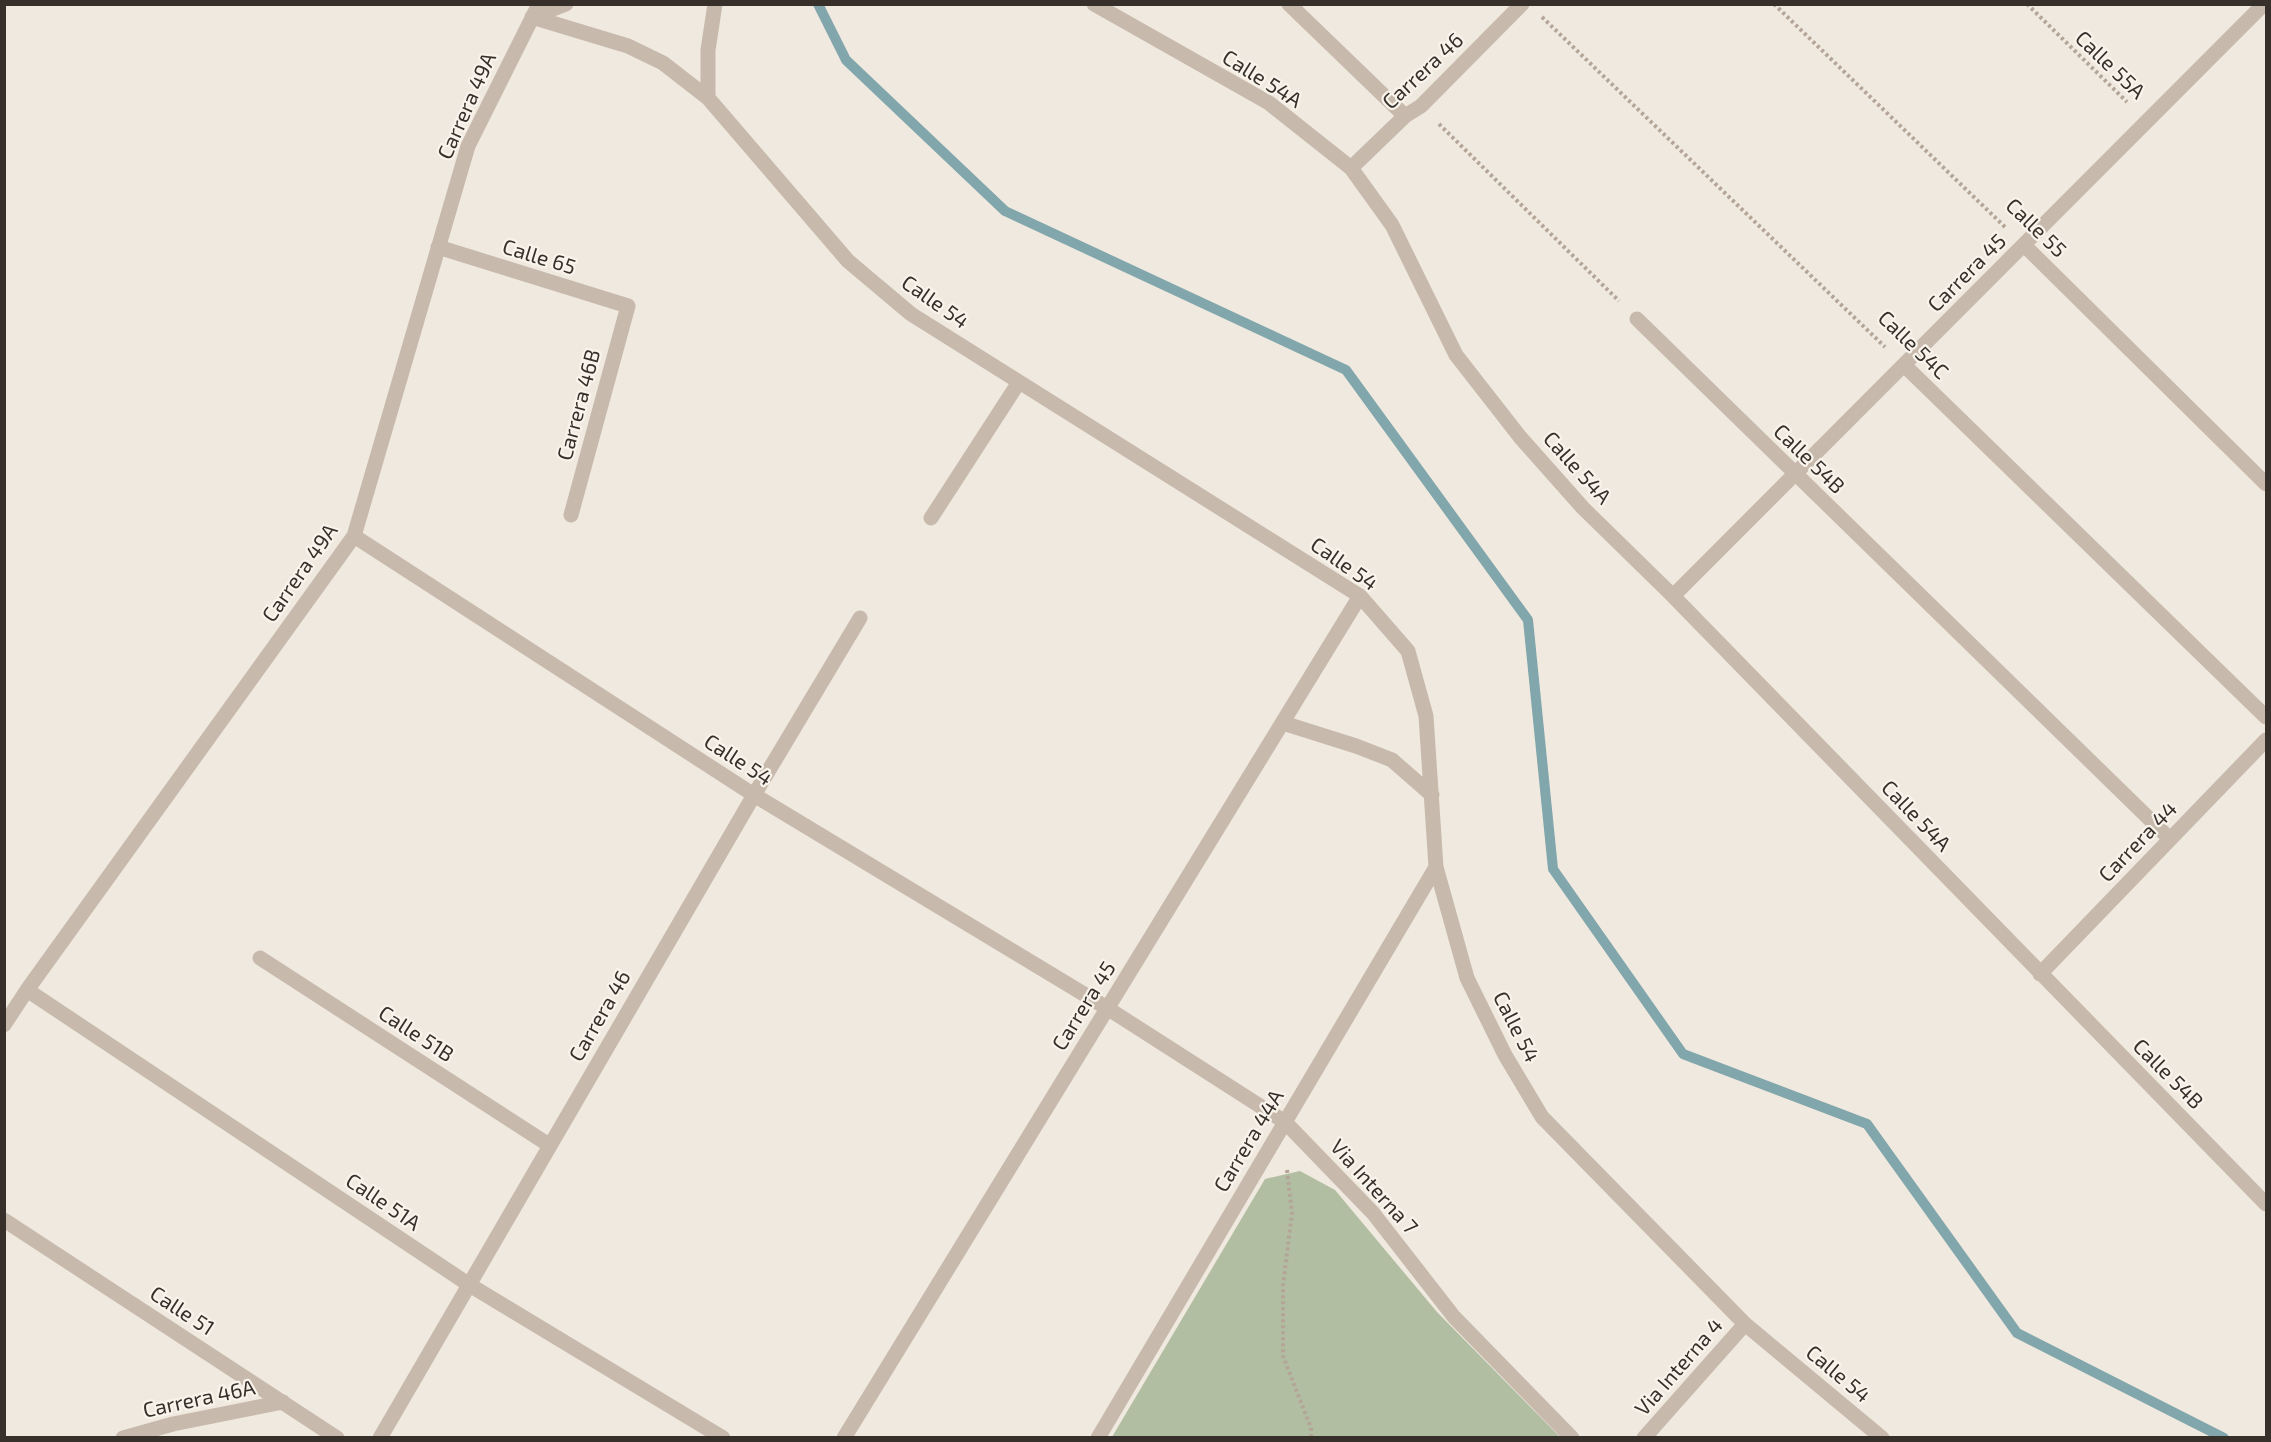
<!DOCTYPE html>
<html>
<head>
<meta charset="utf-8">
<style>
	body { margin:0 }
	#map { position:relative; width:2271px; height:1442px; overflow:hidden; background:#f0e9df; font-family:"Exo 2",sans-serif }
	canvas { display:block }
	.frame { position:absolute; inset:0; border:6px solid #362f2a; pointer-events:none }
</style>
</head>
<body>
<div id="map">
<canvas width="2271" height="1442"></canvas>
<div class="frame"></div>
</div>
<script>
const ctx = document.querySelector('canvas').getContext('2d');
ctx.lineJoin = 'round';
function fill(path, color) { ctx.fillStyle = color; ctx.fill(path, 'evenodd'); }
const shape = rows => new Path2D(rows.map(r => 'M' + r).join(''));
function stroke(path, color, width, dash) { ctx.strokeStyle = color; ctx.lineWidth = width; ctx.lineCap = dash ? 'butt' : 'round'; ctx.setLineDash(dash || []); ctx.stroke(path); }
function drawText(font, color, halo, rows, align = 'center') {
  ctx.font = font + ' "Exo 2",sans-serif'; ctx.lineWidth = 4.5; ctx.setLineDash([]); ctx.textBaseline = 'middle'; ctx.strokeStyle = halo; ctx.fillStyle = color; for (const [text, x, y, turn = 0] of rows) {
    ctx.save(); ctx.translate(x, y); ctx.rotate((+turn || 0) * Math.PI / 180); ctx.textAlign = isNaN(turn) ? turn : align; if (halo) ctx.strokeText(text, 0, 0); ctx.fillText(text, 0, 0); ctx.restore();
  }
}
const green = shape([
	[1300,1171,1335,1190,1437,1312,1560,1437,1112,1437,1265,1179]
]);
const stream = shape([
	[818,4,846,60,1005,211,1346,370,1528,620,1553,869,1683,1054,1867,1124,2017,1333,2224,1438]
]);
const path = shape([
	[1774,4,2005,227],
	[2027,4,2127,102],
	[1542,17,1885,347],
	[1439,124,1619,301],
	[1287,1170,1292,1213,1283,1286,1283,1356,1311,1428,1311,1438]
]);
const minor = shape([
	[1094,4,1269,103,1351,168,1392,225,1456,355,1520,437,1583,508,1673,596,2266,1204],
	[1289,4,1405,116],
	[532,17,628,46,663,63,708,98,848,261,911,314,1360,596,1408,651,1426,716,1436,867,1467,978,1505,1055,1542,1117,1745,1324,1882,1438],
	[532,17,566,4],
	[708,98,708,50,715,4],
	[1351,168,1405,116,1421,106,1522,4],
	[2025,246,2266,484],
	[438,247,628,306,571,515],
	[1637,319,2170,839],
	[1904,365,2266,717],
	[931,518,1019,382],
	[354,536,754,795,1107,1008,1285,1122,1373,1213,1454,1317,1572,1438],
	[1673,596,2264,4],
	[1283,723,1356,746,1392,760,1432,795],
	[260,958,549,1145],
	[2040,974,2266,740],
	[27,990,468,1284,723,1438],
	[4,1025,27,990,354,536,468,146,539,4],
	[4,1220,337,1438],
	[123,1438,173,1424,283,1402],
	[380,1438,754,795,860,618],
	[844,1438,1360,596],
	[1098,1438,1436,867],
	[1644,1438,1745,1324]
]);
const streetNames = [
	["Calle 55A",2110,65,44],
	["Carrera 46",1423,71,-43],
	["Calle 54A",1262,79,32],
	["Carrera 49A",467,106,-66],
	["Calle 55",2036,228,44],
	["Calle 65",539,257,17],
	["Carrera 45",1967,273,-45],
	["Calle 54",935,302,35],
	["Calle 54C",1913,345,44],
	["Carrera 46B",579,405,-75],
	["Calle 54B",1809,459,44],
	["Calle 54A",1577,468,48],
	["Calle 54",1344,564,35],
	["Carrera 49A",300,573,-55],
	["Calle 54",738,760,33],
	["Calle 54A",1916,816,46],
	["Carrera 44",2138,842,-46],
	["Carrera 45",1084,1006,-58],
	["Carrera 46",600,1016,-60],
	["Calle 54",1516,1027,63],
	["Calle 51B",416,1034,33],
	["Calle 54B",2168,1074,45],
	["Carrera 44A",1249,1141,-59],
	["Via Interna 7",1374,1187,48],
	["Calle 51A",383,1202,34],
	["Calle 51",182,1311,33],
	["Via Interna 4",1679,1367,-49],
	["Calle 54",1838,1374,40],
	["Carrera 46A",199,1399,-12]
];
fill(green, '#b2bea1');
stroke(stream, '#81a6ab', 10);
stroke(path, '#b3a597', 4, [3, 3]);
stroke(minor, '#c7baac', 15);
drawText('21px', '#362f2a', '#f8f3eb', streetNames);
</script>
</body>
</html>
